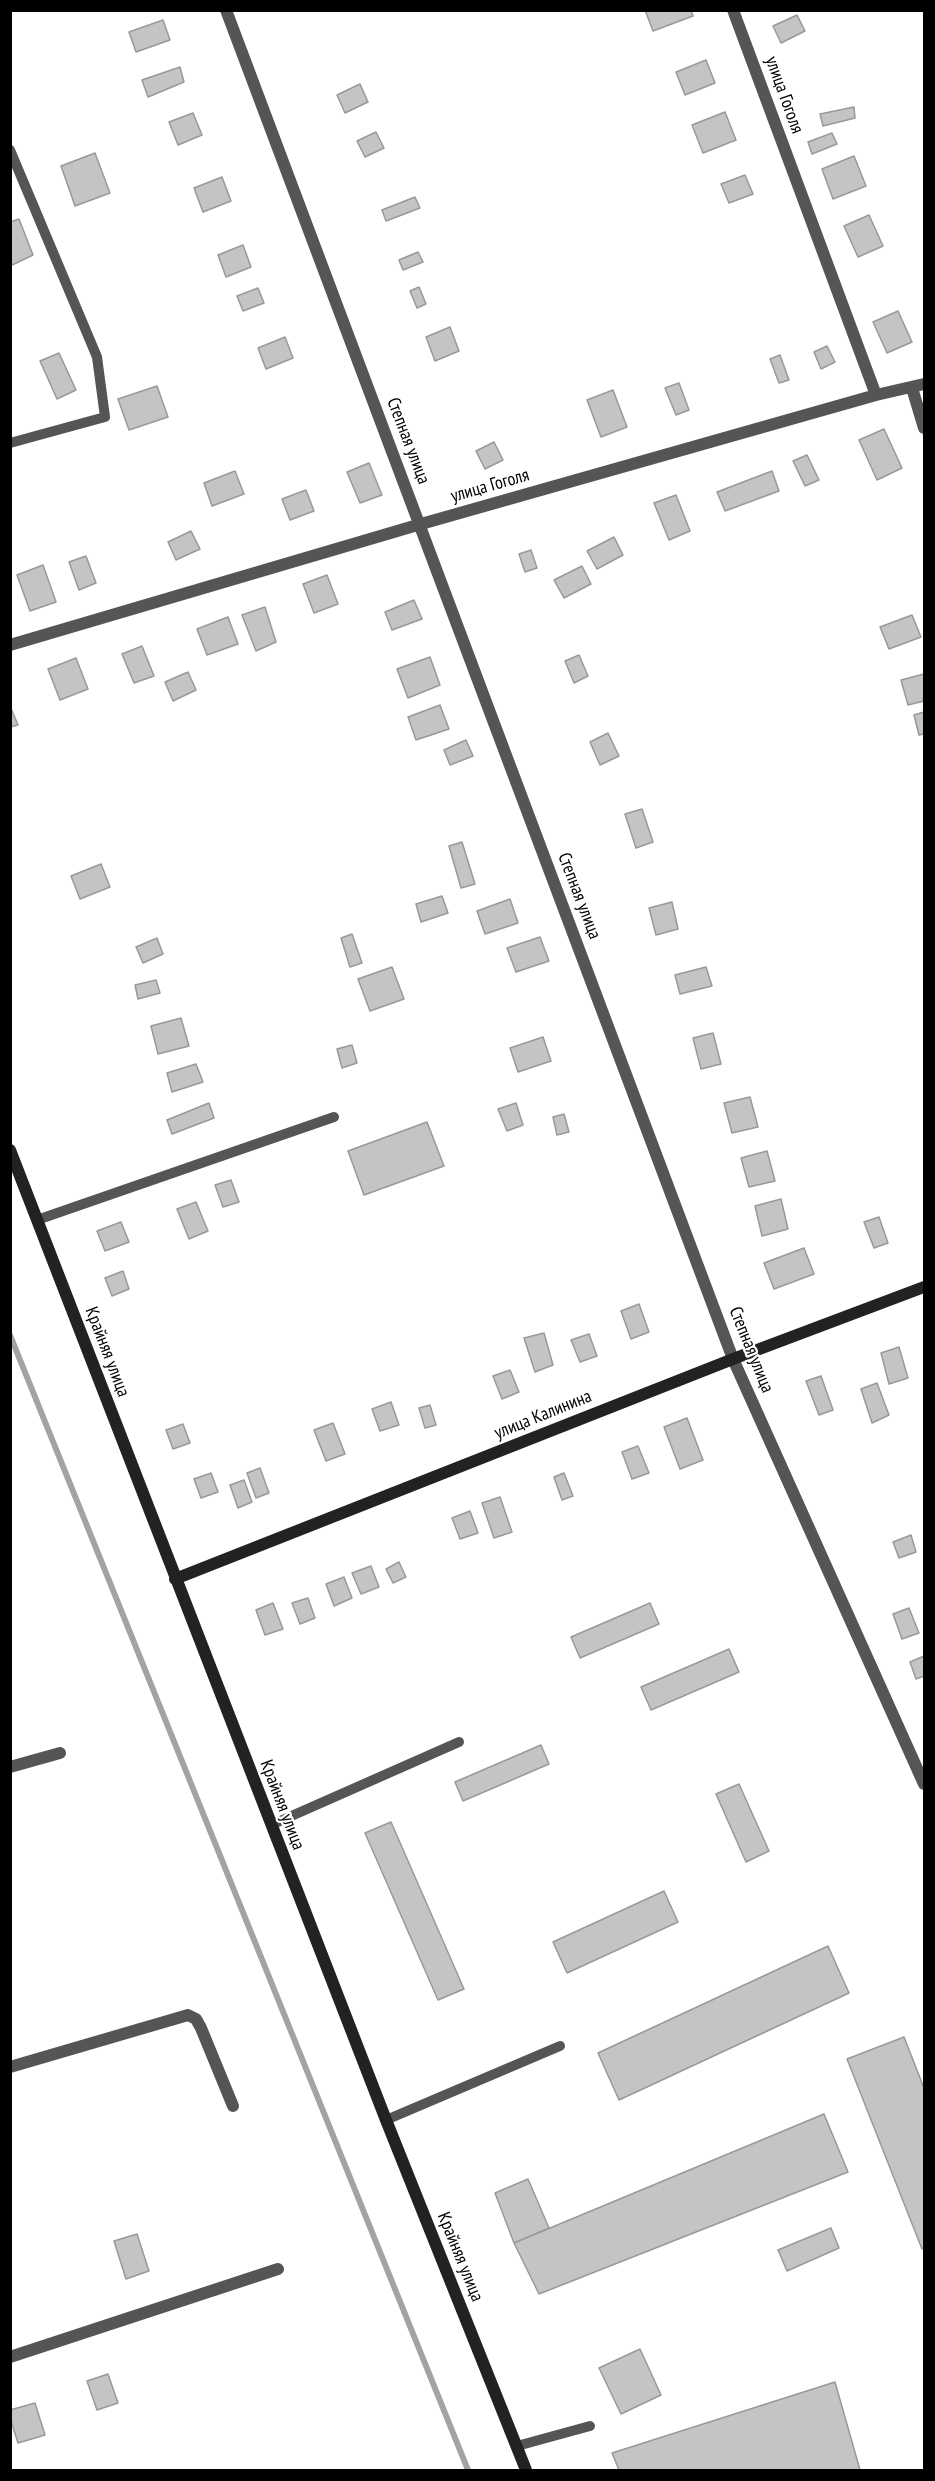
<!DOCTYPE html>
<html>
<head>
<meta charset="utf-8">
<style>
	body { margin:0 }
	#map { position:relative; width:935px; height:2481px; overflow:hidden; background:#fff; font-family:"PT Sans Narrow",sans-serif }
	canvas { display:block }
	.frame { position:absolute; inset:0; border:12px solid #000; pointer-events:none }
</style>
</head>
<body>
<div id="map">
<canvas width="935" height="2481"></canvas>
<div class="frame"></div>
</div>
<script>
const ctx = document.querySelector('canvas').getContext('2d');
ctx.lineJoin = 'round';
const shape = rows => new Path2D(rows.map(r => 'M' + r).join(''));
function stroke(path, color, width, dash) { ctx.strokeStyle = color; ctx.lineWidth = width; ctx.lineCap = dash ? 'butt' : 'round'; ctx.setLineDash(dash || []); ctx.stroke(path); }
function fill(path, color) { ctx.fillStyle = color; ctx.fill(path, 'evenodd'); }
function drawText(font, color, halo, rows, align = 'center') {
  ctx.font = font + ' "PT Sans Narrow",sans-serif'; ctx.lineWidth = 4.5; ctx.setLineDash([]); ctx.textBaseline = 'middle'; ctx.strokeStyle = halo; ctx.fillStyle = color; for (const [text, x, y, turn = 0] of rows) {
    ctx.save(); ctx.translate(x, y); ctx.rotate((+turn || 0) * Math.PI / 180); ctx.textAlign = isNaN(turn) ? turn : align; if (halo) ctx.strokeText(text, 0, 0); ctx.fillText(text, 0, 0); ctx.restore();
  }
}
const stream = shape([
	[10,1335,468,2470]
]);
const building = shape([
	[645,10,691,10,693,16,653,31,645,10],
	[797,15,805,31,781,43,773,26,797,15],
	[163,20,170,40,136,52,129,32,163,20],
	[706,60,715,83,685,95,676,72,706,60],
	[180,67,184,82,148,97,142,80,180,67],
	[360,84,368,102,345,113,337,95,360,84],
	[854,107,855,118,823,126,820,114,854,107],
	[725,112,736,140,703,153,692,125,725,112],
	[193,113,202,135,178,145,169,122,193,113],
	[376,132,384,148,365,157,357,141,376,132],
	[832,133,837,144,812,154,808,142,832,133],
	[95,153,110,193,75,206,61,166,95,153],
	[854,156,866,186,833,199,822,169,854,156],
	[745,175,753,194,729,203,721,184,745,175],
	[222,177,231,201,203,212,194,188,222,177],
	[415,197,420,208,386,221,382,210,415,197],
	[869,215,883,246,858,257,844,226,869,215],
	[19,219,33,255,10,266,10,222,19,219],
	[243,245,251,267,226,277,218,255,243,245],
	[418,252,423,262,403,270,399,260,418,252],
	[419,287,426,304,417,308,410,291,419,287],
	[258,288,264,303,243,311,237,296,258,288],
	[898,311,912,342,887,353,873,322,898,311],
	[450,327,459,351,435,361,426,337,450,327],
	[285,337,293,358,266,369,258,348,285,337],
	[827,346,835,362,821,369,814,352,827,346],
	[59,353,76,390,57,399,40,361,59,353],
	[780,355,789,380,779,383,770,359,780,355],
	[679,383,689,410,676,415,665,388,679,383],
	[157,386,168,417,129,430,118,399,157,386],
	[613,390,627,427,601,437,587,400,613,390],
	[884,429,902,468,877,480,859,440,884,429],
	[494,442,503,460,485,469,476,451,494,442],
	[807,455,819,480,805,486,793,461,807,455],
	[369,463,382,495,360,503,347,472,369,463],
	[235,471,244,494,212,506,204,483,235,471],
	[772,471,779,491,725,511,717,492,772,471],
	[306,490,314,511,290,520,282,499,306,490],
	[676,495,690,531,669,540,654,503,676,495],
	[191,531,200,549,176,560,168,542,191,531],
	[614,537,623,555,597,569,587,551,614,537],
	[531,550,537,568,525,572,519,554,531,550],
	[86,556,96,583,79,590,69,562,86,556],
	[43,565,56,602,30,611,17,575,43,565],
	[582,566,591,584,564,598,554,580,582,566],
	[327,575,338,604,314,613,303,584,327,575],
	[414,600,422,619,392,630,385,612,414,600],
	[265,607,276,642,256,651,242,615,265,607],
	[912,615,921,637,889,649,880,627,912,615],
	[228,617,238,644,207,655,197,629,228,617],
	[142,646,154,676,134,683,122,654,142,646],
	[579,655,588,676,574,683,565,661,579,655],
	[430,657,440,685,408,698,397,669,430,657],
	[76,658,88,689,60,700,48,669,76,658],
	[188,672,196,690,173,701,165,682,188,672],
	[924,674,924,701,908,705,901,680,924,674],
	[440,705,449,729,416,740,408,717,440,705],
	[10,706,18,725,10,727,10,706],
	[924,712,924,734,919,735,914,715,924,712],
	[608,733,619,756,600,765,590,742,608,733],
	[466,740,473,756,450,765,444,750,466,740],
	[642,809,653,842,636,848,625,814,642,809],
	[462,842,475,884,461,888,449,846,462,842],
	[101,864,110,887,80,899,71,876,101,864],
	[442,896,448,913,421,922,416,904,442,896],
	[510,899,518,923,485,934,477,911,510,899],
	[672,902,678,929,656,935,649,908,672,902],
	[352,934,362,963,350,967,341,938,352,934],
	[540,937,549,961,516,972,507,948,540,937],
	[157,938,163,954,143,963,136,947,157,938],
	[392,967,404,999,370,1011,358,979,392,967],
	[706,967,712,986,680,994,675,975,706,967],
	[156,980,160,993,138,999,135,985,156,980],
	[181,1018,189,1046,158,1054,151,1026,181,1018],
	[713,1033,721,1064,701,1069,693,1038,713,1033],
	[543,1037,551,1061,518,1072,510,1048,543,1037],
	[352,1045,357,1063,342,1068,337,1049,352,1045],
	[196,1064,203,1082,172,1092,167,1073,196,1064],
	[750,1097,758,1127,732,1133,724,1103,750,1097],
	[209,1103,214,1118,172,1134,167,1120,209,1103],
	[516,1103,523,1125,507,1131,498,1109,516,1103],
	[564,1114,569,1132,557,1135,553,1117,564,1114],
	[427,1122,444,1166,364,1195,348,1151,427,1122],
	[767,1151,775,1181,749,1187,741,1158,767,1151],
	[231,1180,239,1202,223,1207,215,1185,231,1180],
	[781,1199,788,1229,762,1236,755,1206,781,1199],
	[196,1202,208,1231,189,1239,177,1209,196,1202],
	[879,1217,888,1243,874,1248,864,1222,879,1217],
	[121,1222,129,1242,105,1251,97,1231,121,1222],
	[804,1248,814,1274,774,1289,764,1263,804,1248],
	[123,1271,129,1289,112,1296,105,1278,123,1271],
	[639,1304,649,1332,631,1339,621,1311,639,1304],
	[544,1333,553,1365,535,1372,524,1338,544,1333],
	[589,1334,597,1356,580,1362,571,1340,589,1334],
	[899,1347,908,1378,889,1384,881,1353,899,1347],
	[510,1370,519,1392,502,1399,493,1376,510,1370],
	[821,1376,833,1410,819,1415,806,1381,821,1376],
	[877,1383,889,1415,872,1423,861,1389,877,1383],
	[391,1402,399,1425,380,1431,372,1409,391,1402],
	[430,1405,436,1425,425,1428,419,1408,430,1405],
	[687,1418,703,1460,680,1469,664,1427,687,1418],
	[333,1423,345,1454,326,1461,314,1430,333,1423],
	[183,1424,190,1443,173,1449,166,1430,183,1424],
	[638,1446,649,1473,632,1479,622,1452,638,1446],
	[260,1468,269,1493,256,1498,247,1473,260,1468],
	[211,1473,218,1492,201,1498,194,1479,211,1473],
	[564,1473,573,1496,562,1500,554,1477,564,1473],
	[244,1480,252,1502,238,1508,230,1485,244,1480],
	[500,1497,512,1532,494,1538,482,1503,500,1497],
	[470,1511,478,1533,460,1539,452,1518,470,1511],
	[911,1535,916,1552,899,1558,893,1542,911,1535],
	[399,1562,406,1577,393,1583,386,1569,399,1562],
	[371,1566,379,1587,361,1594,352,1573,371,1566],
	[344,1577,352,1598,334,1606,326,1584,344,1577],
	[308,1598,315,1618,300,1624,292,1603,308,1598],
	[273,1603,283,1629,265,1635,256,1610,273,1603],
	[650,1603,659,1624,580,1658,571,1637,650,1603],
	[909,1608,919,1633,902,1639,893,1614,909,1608],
	[729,1649,739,1672,651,1710,641,1687,729,1649],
	[924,1656,924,1676,916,1679,910,1662,924,1656],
	[541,1745,549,1764,463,1801,455,1782,541,1745],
	[739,1784,769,1851,746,1862,716,1794,739,1784],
	[391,1822,464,1989,438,2000,365,1833,391,1822],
	[664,1891,678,1922,567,1973,553,1942,664,1891],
	[828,1946,849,1993,619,2100,598,2053,828,1946],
	[904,2037,924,2088,924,2248,922,2249,847,2059,904,2037],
	[824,2114,848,2172,539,2294,514,2243,824,2114],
	[528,2179,549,2228,514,2243,495,2193,528,2179],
	[831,2228,839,2248,787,2271,778,2250,831,2228],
	[137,2234,149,2271,126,2279,114,2241,137,2234],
	[640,2349,661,2395,621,2414,599,2368,640,2349],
	[108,2374,118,2403,97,2410,87,2381,108,2374],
	[835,2382,860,2470,619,2470,612,2453,835,2382],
	[35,2403,45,2435,18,2443,10,2418,10,2410,35,2403]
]);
const lane = shape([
	[10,150,97,357,105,417,10,443],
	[37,1220,334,1117],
	[271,1825,459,1742],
	[386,2120,560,2046],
	[517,2446,590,2426]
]);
const street = shape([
	[226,10,733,1359,924,1784],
	[733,10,876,395],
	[912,388,924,428],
	[10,645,421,524,876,395,924,384],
	[10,1767,60,1753],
	[10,2067,188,2015,196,2019,201,2028,233,2106],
	[10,2357,278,2269]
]);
const secondary = shape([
	[10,1150,386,2120,526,2470],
	[175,1579,733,1359,924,1287]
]);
const streetNames = [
	["улица Гоголя",784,95,70],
	["Степная улица",408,441,69],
	["улица Гоголя",490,486,-16],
	["Степная улица",579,896,69],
	["Степная улица",751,1350,68],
	["Крайняя улица",107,1352,69],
	["улица Калинина",543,1415,-22],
	["Крайняя улица",282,1805,69],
	["Крайняя улица",460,2257,68]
];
stroke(stream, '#a3a3a3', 6);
fill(building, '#c4c4c4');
stroke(building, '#999', 1.5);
stroke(lane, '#555', 10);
stroke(street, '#555', 12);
stroke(secondary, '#222', 12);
drawText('18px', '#000', '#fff', streetNames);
</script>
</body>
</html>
